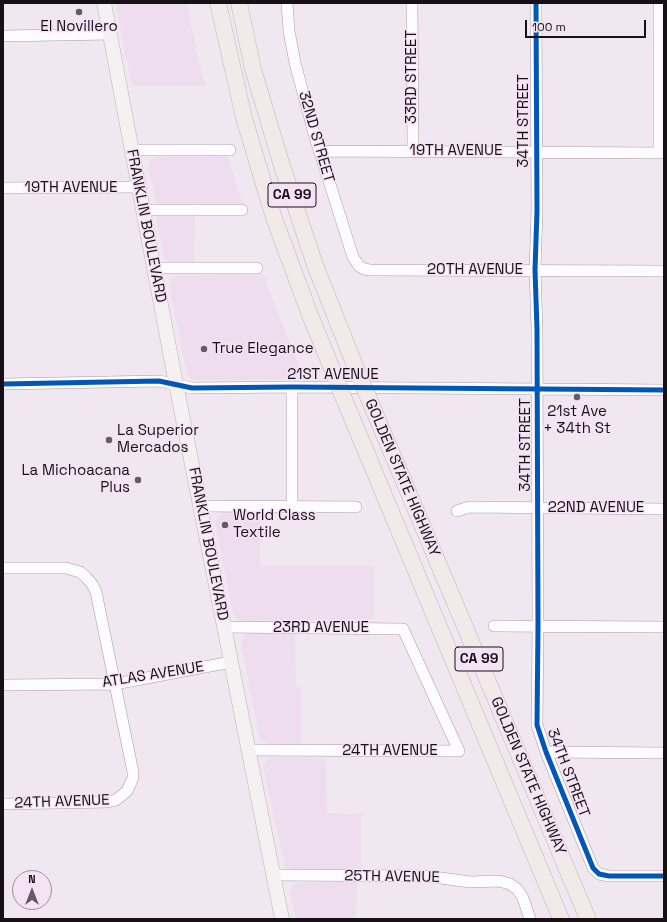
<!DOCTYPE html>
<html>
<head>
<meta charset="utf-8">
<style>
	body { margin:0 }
	#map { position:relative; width:667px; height:922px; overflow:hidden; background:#f1e7f1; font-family:"Space Grotesk",sans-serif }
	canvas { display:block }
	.frame { position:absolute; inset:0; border:4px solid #171117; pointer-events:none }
	.north { position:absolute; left:12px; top:870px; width:40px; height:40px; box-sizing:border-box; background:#f5e3f5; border:1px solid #9c8f9c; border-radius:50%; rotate:0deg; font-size:11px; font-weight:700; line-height:16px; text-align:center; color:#171117 }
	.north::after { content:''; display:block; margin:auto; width:14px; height:18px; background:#635c63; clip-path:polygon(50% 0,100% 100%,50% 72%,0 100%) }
	.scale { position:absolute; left:525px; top:20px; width:121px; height:18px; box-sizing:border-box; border:2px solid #171117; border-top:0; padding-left:5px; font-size:12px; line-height:14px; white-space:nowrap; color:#171117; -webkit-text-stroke:3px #f5e3f5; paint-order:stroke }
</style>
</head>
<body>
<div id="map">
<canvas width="667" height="922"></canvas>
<div class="frame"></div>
<div class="north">N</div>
<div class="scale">100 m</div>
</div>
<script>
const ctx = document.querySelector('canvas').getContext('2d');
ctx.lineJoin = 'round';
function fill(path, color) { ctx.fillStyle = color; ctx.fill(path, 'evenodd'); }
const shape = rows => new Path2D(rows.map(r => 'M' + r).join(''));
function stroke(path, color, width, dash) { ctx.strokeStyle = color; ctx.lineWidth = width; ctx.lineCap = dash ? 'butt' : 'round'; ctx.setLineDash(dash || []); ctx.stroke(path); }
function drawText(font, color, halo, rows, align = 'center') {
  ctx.font = font + ' "Space Grotesk",sans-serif'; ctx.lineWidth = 3; ctx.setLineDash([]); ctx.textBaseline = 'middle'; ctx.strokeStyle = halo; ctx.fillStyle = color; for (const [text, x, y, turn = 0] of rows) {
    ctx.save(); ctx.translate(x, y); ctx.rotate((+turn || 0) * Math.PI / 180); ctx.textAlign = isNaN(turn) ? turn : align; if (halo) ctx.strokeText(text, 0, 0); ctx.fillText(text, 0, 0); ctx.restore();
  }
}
const built = shape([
	[115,3,187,3,198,59,206,86,132,86],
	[228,156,243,206,157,205,148,166,150,159,156,157],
	[155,213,195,213,194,263,173,263,167,261,164,257],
	[263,274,304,379,193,380,187,375,169,286,172,279,177,275],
	[224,512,260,513,260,566,374,566,374,619,240,621,233,614,215,522,219,515],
	[252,632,295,632,296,687,301,687,301,746,271,745,261,740,259,734,241,643,243,636],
	[272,757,326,758,327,813,361,814,361,869,291,869,285,867,263,767,267,759],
	[357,882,356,919,296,919,290,894,291,889,293,885,298,883]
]);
const minor = shape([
	[287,3,289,31,295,63,315,137,353,257,359,266,364,269,370,270,664,271],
	[412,3,413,151],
	[536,3,537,211,535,270,537,329,538,626,537,725,546,752,593,868,599,874,609,876,664,876],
	[659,3,659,153],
	[3,36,110,34],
	[132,150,230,150],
	[319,151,664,153],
	[3,188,139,187],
	[143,210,242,210],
	[154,268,257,268],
	[3,384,159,381,192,388,292,387,664,390],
	[200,506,356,507],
	[292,507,292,387],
	[457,511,469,507,664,509],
	[3,568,66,568,80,572,86,577,92,584,96,592,133,772,133,778,127,791,116,800,108,802,3,804],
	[494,626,664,627],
	[224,627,403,629,459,751,248,750],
	[3,685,115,684,231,662],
	[546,752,664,753],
	[273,875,426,876,470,882,499,881,510,884,517,889,523,898,530,919]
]);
const major = shape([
	[104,3,176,384,282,919]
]);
const highway = shape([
	[218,3,244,118,274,218,310,315,337,381],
	[239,3,253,69,282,166,315,265,361,381],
	[344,399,561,919],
	[369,399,588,919]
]);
const highwayBridge = shape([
	[337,381,344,399],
	[361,381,369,399]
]);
const cycleway = shape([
	[536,3,537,211,535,270,537,329,538,626,537,725,546,752,593,868,599,874,609,876,664,876],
	[3,384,159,381,192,388,292,387,664,390]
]);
const markers = [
	[79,12,4,"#635c63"],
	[204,349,4,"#635c63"],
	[577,397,4,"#635c63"],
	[109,440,4,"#635c63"],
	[138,480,4,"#635c63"],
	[225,525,4,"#635c63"]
];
const shields = [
	[292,195,48],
	[479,659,48]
];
const shieldNames = [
	["CA 99",292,195],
	["CA 99",479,659]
];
const poiNames = [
	["El Novillero",79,27,"center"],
	["True Elegance",212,349],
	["21st Ave",577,412,"center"],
	["+ 34th St",577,429,"center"],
	["La Superior",117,431],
	["Mercados",117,448],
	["La Michoacana",130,471,"right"],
	["Plus",130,488,"right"],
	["World Class",233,516],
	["Textile",233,533]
];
const streetNames = [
	["33RD STREET",412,77,-90],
	["34TH STREET",524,121,-90],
	["32ND STREET",316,137,74],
	["19TH AVENUE",456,151],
	["19TH AVENUE",71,188],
	["FRANKLIN BOULEVARD",146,226,79],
	["20TH AVENUE",475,270],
	["21ST AVENUE",333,375],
	["34TH STREET",526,445,-90],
	["GOLDEN STATE HIGHWAY",402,478,67],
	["22ND AVENUE",596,508],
	["FRANKLIN BOULEVARD",208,544,79],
	["23RD AVENUE",321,628],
	["ATLAS AVENUE",153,675,-9],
	["24TH AVENUE",390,751],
	["34TH STREET",568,773,69],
	["GOLDEN STATE HIGHWAY",528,776,67],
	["24TH AVENUE",62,802,-2],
	["25TH AVENUE",392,877,1]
];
fill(built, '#ede');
stroke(minor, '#a59da5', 12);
stroke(major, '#bfb4b7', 15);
stroke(highway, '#bfb4b7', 17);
stroke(minor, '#fdfbfd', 11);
stroke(major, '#f5f0f1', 14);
stroke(highway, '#f1eae9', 16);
stroke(highwayBridge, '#bfb4b7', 17, []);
stroke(highwayBridge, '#f1eae9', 16);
stroke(cycleway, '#0057b8', 5);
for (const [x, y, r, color] of markers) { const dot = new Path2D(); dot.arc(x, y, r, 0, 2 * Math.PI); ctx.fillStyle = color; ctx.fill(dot); stroke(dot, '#f5e3f5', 1.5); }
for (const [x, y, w] of shields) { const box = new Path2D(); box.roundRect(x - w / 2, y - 12, w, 24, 3); ctx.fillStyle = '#f5e3f5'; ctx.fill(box); stroke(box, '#171117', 1); }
drawText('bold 14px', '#171117', null, shieldNames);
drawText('15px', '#171117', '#f5e3f5', poiNames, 'left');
drawText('15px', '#171117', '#f5e3f5', streetNames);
</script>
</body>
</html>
